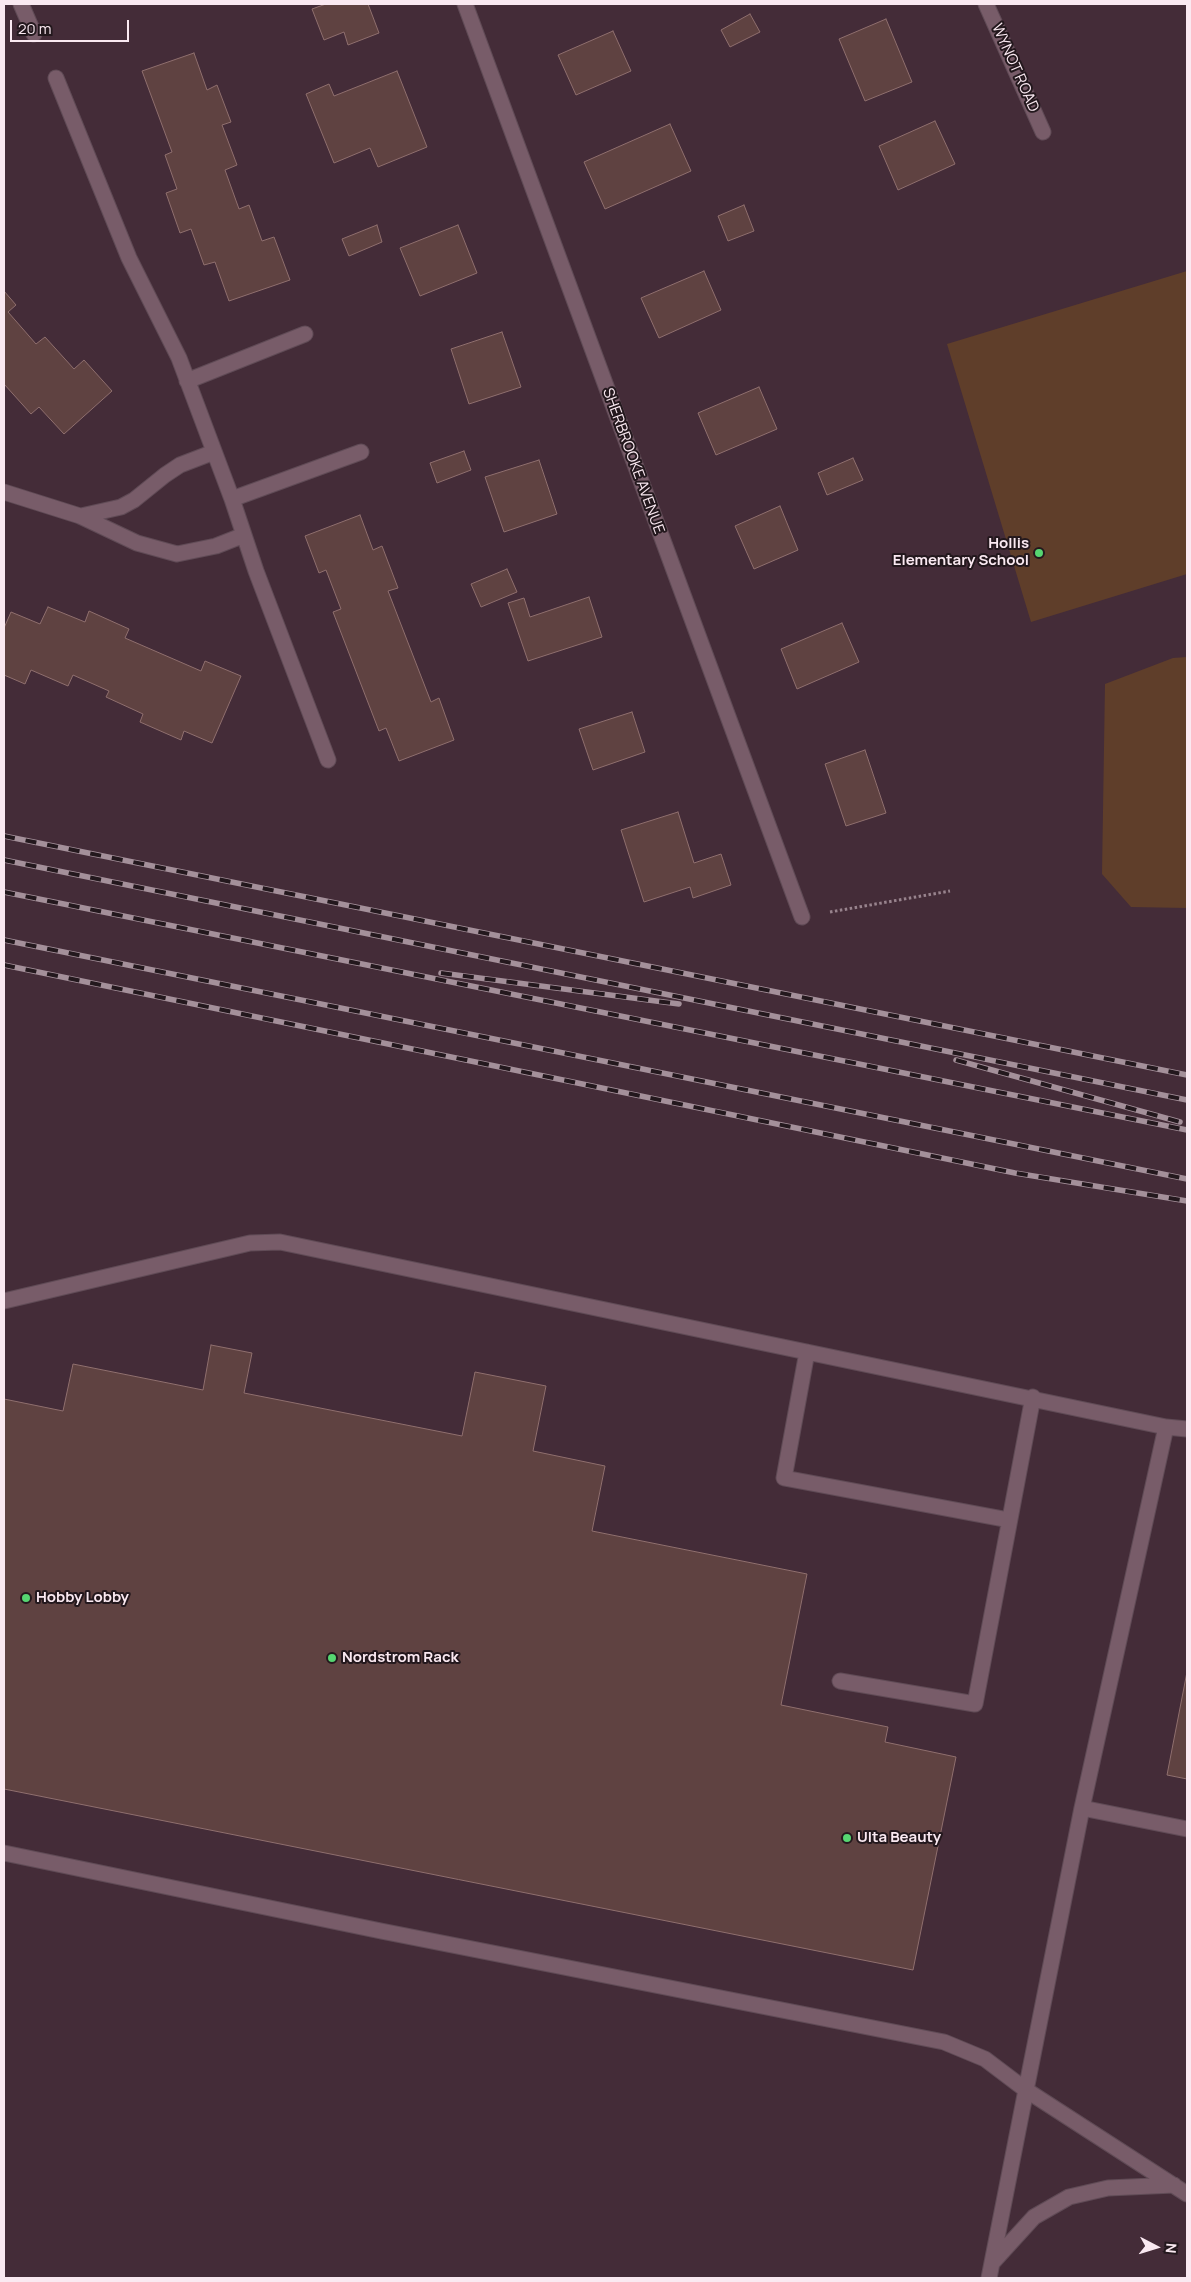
<!DOCTYPE html>
<html>
<head>
<meta charset="utf-8">
<style>
	body { margin:0 }
	#map { position:relative; width:1191px; height:2282px; overflow:hidden; background:#442c38; font-family:Manrope,sans-serif }
	canvas { display:block }
	.frame { position:absolute; inset:0; border:5px solid #fae9f1; pointer-events:none }
	.north { position:absolute; left:1131px; top:2222px; width:50px; height:50px; -webkit-text-stroke:4px #23181d; paint-order:stroke; rotate:95deg; font-size:14px; font-weight:700; line-height:20px; text-align:center; color:#fae9f1 }
	.north::after { content:''; display:block; margin:auto; width:18px; height:22px; background:#fae9f1; clip-path:polygon(50% 0,100% 100%,50% 72%,0 100%) }
	.scale { position:absolute; left:10px; top:20px; width:119px; height:22px; box-sizing:border-box; border:2px solid #fae9f1; border-top:0; padding-left:6px; font-size:15px; line-height:18px; white-space:nowrap; color:#fae9f1; -webkit-text-stroke:4px #23181d; paint-order:stroke }
</style>
</head>
<body>
<div id="map">
<canvas width="1191" height="2282"></canvas>
<div class="frame"></div>
<div class="north">N</div>
<div class="scale">20 m</div>
</div>
<script>
const ctx = document.querySelector('canvas').getContext('2d');
ctx.lineJoin = 'round';
function fill(path, color) { ctx.fillStyle = color; ctx.fill(path, 'evenodd'); }
const shape = rows => new Path2D(rows.map(r => 'M' + r).join(''));
function stroke(path, color, width, dash) { ctx.strokeStyle = color; ctx.lineWidth = width; ctx.lineCap = dash ? 'butt' : 'round'; ctx.setLineDash(dash || []); ctx.stroke(path); }
function drawText(font, color, halo, rows, align = 'center') {
  ctx.font = font + ' Manrope,sans-serif'; ctx.lineWidth = 4; ctx.setLineDash([]); ctx.textBaseline = 'middle'; ctx.strokeStyle = halo; ctx.fillStyle = color; for (const [text, x, y, turn = 0] of rows) {
    ctx.save(); ctx.translate(x, y); ctx.rotate((+turn || 0) * Math.PI / 180); ctx.textAlign = isNaN(turn) ? turn : align; if (halo) ctx.strokeText(text, 0, 0); ctx.fillText(text, 0, 0); ctx.restore();
  }
}
const green = shape([
	[1187,271,1187,574,1031,622,947,344],
	[1187,657,1187,908,1131,907,1102,874,1105,684,1173,658]
]);
const building = shape([
	[326,4,368,4,379,33,348,45,344,32,324,40,312,9,326,4],
	[750,14,760,32,730,47,721,30,750,14],
	[886,19,912,82,865,101,839,39,886,19],
	[613,31,631,71,576,95,558,55,613,31],
	[194,53,207,90,217,85,231,122,222,125,237,165,225,170,239,209,249,205,262,241,274,237,290,280,229,301,215,262,204,265,191,229,180,233,166,193,177,189,165,155,172,152,142,71,194,53],
	[397,71,427,147,378,167,370,148,334,163,306,94,329,84,334,96,397,71],
	[935,121,955,164,898,190,879,146,935,121],
	[670,124,691,171,605,209,584,162,670,124],
	[744,205,754,231,728,241,718,216,744,205],
	[377,225,382,242,349,256,342,239,377,225],
	[458,225,477,273,420,296,400,248,458,225],
	[704,271,721,310,659,338,641,298,704,271],
	[4,291,16,305,8,312,36,344,45,337,74,369,84,360,112,391,64,434,39,407,31,414,4,384,4,291],
	[502,332,521,387,469,404,451,349,502,332],
	[759,387,777,429,716,455,698,413,759,387],
	[464,451,471,470,437,483,430,463,464,451],
	[853,458,863,480,827,495,818,473,853,458],
	[539,460,557,514,504,532,485,477,539,460],
	[780,506,798,550,754,569,735,526,780,506],
	[360,515,373,550,382,546,398,588,388,591,431,702,439,698,454,740,399,761,386,728,379,731,333,612,341,609,326,570,319,573,305,536,360,515],
	[507,569,517,592,481,607,471,584,507,569],
	[589,597,602,637,528,661,508,603,524,598,530,617,589,597],
	[48,607,85,622,89,611,129,629,125,638,201,671,205,661,241,676,212,743,184,731,181,740,140,722,143,714,106,697,109,691,73,675,68,686,31,670,25,684,4,675,4,628,11,612,40,624,48,607],
	[842,623,859,662,797,689,781,649,842,623],
	[632,712,645,752,593,770,579,729,632,712],
	[865,750,886,813,846,826,825,764,865,750],
	[678,812,694,863,721,854,731,885,693,898,690,887,644,902,621,830,678,812],
	[211,1345,252,1353,244,1393,462,1436,475,1372,546,1386,533,1451,605,1466,592,1531,807,1574,781,1705,888,1727,885,1742,956,1757,913,1970,4,1789,4,1399,63,1411,73,1364,203,1390,211,1345],
	[1187,1672,1187,1779,1167,1775,1187,1672]
]);
const path = shape([
	[830,912,950,891]
]);
const lane = shape([
	[56,78,129,258,179,358,232,499,256,571,328,760],
	[187,381,305,334],
	[4,492,80,516,137,543,177,554,216,546,244,535],
	[232,499,361,452],
	[81,516,121,507,134,500,165,475,180,465,214,452],
	[4,1301,250,1243,280,1242,1166,1427],
	[807,1352,784,1478,1009,1520],
	[840,1681,975,1704,1033,1397],
	[1082,1808,1166,1427,1187,1429],
	[1187,1829,1082,1808,1026,2090,1187,2194],
	[4,1853,381,1931,944,2042,985,2059,1026,2090,989,2278],
	[993,2262,1034,2217,1069,2197,1108,2188,1174,2185]
]);
const street = shape([
	[21,4,34,34],
	[465,4,802,917],
	[986,4,1043,132]
]);
const rail = shape([
	[4,836,1187,1075],
	[4,860,1187,1100],
	[4,892,1187,1130],
	[4,940,1187,1179],
	[4,965,1015,1173,1187,1201],
	[441,973,679,1004],
	[956,1060,1180,1122]
]);
const markers = [
	[1039,553,5,"#56d671"],
	[26,1598,5,"#56d671"],
	[332,1658,5,"#56d671"],
	[847,1838,5,"#56d671"]
];
const streetNames = [
	["WYNOT ROAD",1015,68,66],
	["SHERBROOKE AVENUE",633,461,70]
];
const poiNames = [
	["Hollis",1029,544,"right"],
	["Elementary School",1029,561,"right"],
	["Hobby Lobby",36,1598],
	["Nordstrom Rack",342,1658],
	["Ulta Beauty",857,1838]
];
fill(green, '#5f3e2a');
fill(building, '#5f4241');
stroke(building, '#8f6f6e', 1);
stroke(lane, '#604b56', 17);
stroke(street, '#604b56', 17);
stroke(path, '#98838d', 3, [2.5, 2.5]);
stroke(lane, '#785c69', 15);
stroke(street, '#785c69', 15);
stroke(rail, '#a4909a', 5.5);
stroke(rail, '#23181d', 4, [11]);
for (const [x, y, r, color] of markers) { const dot = new Path2D(); dot.arc(x, y, r, 0, 2 * Math.PI); ctx.fillStyle = color; ctx.fill(dot); stroke(dot, '#23181d', 2); }
drawText('15px', '#fae9f1', '#23181d', streetNames);
drawText('bold 15px', '#fae9f1', '#23181d', poiNames, 'left');
</script>
</body>
</html>
